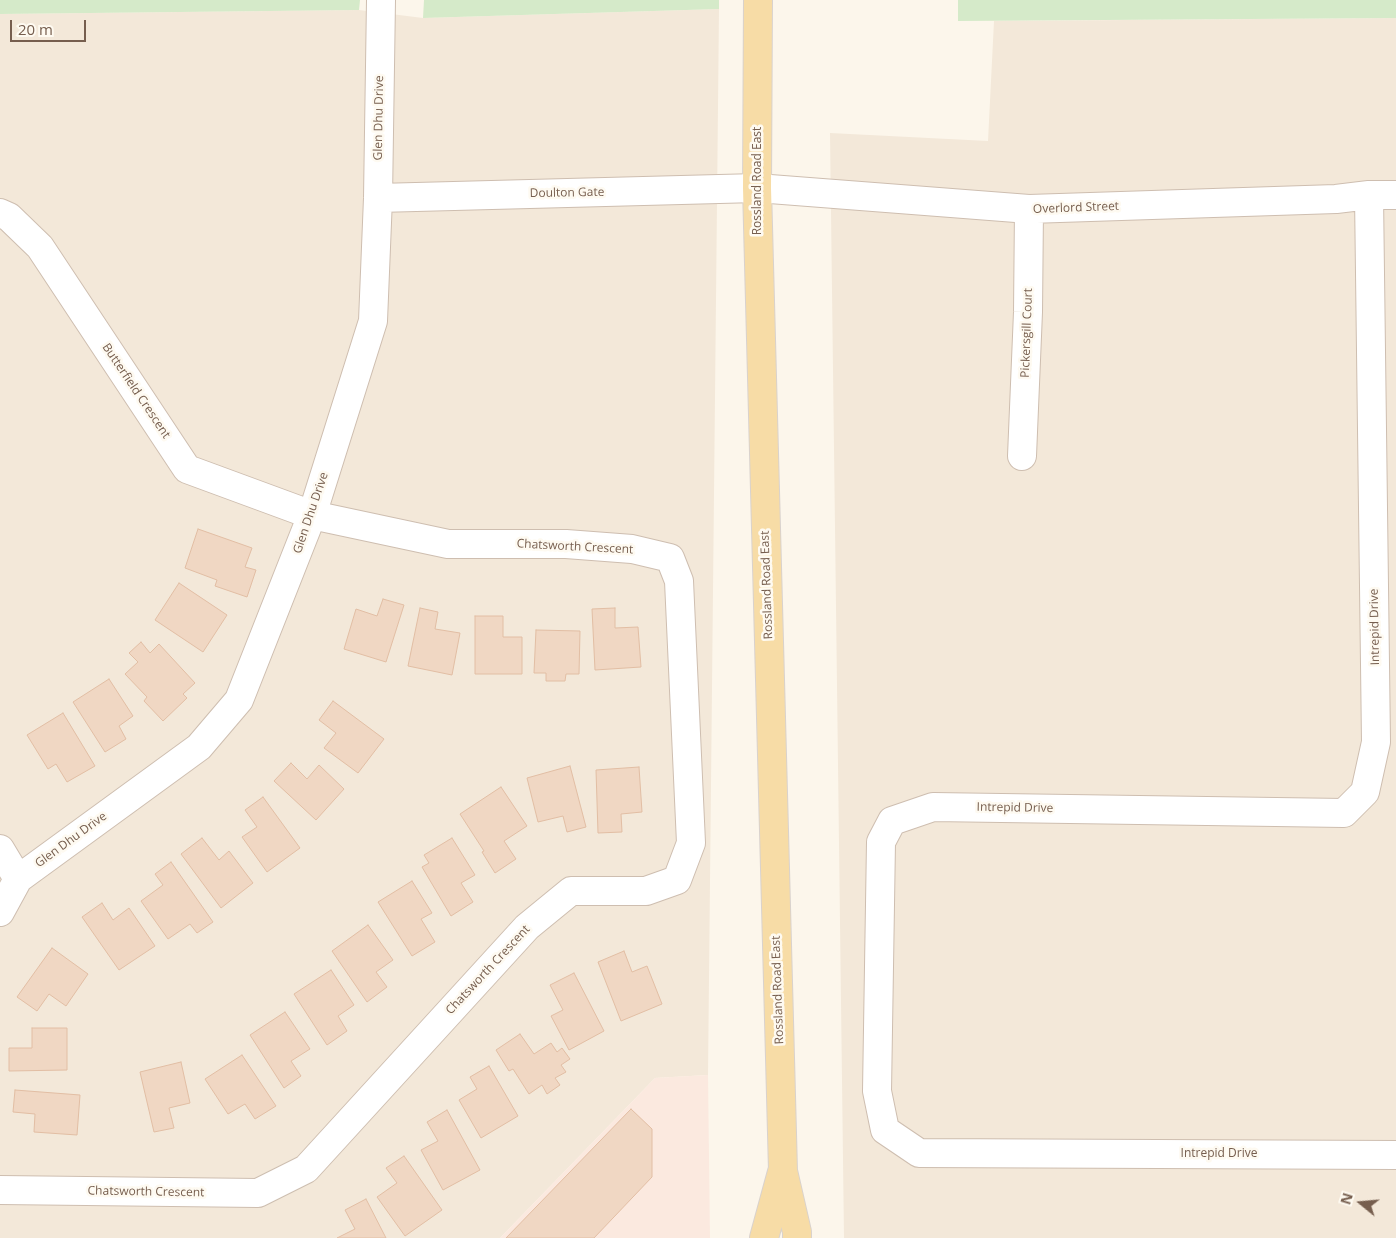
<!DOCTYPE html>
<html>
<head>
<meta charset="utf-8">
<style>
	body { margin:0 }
	#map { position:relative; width:1396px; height:1238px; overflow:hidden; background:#fcf6eb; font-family:"Open Sans",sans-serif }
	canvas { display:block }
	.north { position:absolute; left:1336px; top:1178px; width:50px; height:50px; -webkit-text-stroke:4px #fefaf1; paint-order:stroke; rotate:287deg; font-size:14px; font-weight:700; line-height:20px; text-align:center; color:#765e4e }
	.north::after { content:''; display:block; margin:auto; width:18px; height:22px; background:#765e4e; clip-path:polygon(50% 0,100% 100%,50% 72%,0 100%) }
	.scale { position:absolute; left:10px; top:20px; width:76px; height:22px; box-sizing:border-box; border:2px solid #765e4e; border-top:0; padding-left:6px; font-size:15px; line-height:18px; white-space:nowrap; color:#765e4e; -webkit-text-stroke:4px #fefaf1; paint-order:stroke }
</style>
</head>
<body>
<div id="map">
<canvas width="1396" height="1238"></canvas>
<div class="north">N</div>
<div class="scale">20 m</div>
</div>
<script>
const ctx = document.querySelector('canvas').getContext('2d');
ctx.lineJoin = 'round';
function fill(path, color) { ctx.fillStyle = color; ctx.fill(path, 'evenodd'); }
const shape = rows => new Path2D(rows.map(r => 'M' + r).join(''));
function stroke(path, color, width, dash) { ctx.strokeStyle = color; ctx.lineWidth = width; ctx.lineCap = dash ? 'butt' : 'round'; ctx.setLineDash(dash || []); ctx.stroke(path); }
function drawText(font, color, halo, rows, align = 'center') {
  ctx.font = font + ' "Open Sans",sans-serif'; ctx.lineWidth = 5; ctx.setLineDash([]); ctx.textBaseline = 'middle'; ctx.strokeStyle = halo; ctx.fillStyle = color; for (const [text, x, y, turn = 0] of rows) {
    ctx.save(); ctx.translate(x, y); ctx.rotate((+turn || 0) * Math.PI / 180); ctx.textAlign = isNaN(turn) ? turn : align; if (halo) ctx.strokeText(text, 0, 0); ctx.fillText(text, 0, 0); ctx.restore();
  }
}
const residential = shape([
	[719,9,708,1075,655,1078,500,1238,0,1238,0,14,359,10,423,18],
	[1396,18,1396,1238,844,1238,830,133,988,141,994,21]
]);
const commercial = shape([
	[708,1075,710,1238,500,1238,655,1078]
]);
const green = shape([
	[0,0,360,0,359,10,0,14],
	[424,0,719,0,719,9,423,18],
	[958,0,1396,0,1396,18,958,21]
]);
const building = shape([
	[198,529,252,548,245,567,256,570,247,597,215,586,217,580,185,568,198,529],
	[179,583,227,615,203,652,155,620,179,583],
	[383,599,404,605,386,662,344,649,356,609,377,616,383,599],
	[420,608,438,612,435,629,460,633,452,675,408,666,420,608],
	[615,608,615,628,638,627,641,667,595,670,592,609,615,608],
	[475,616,503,616,503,637,522,637,522,674,475,674,475,616],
	[536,630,580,631,579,674,566,674,565,681,546,681,546,673,534,673,536,630],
	[141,642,150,653,159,644,195,683,183,694,187,698,163,721,144,701,147,697,125,674,138,662,129,653,141,642],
	[109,679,133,716,119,726,126,739,105,752,73,702,109,679],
	[333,701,384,739,358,773,324,748,336,733,319,720,333,701],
	[63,713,95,766,67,782,56,764,48,769,27,735,63,713],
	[291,763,307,779,319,765,344,789,316,820,274,781,291,763],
	[570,766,586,827,567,832,563,816,538,822,527,778,570,766],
	[639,767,642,812,621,814,622,832,598,833,596,770,639,767],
	[501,787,527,826,504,841,516,859,495,873,482,852,484,851,460,814,501,787],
	[263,797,300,848,267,872,242,837,257,827,245,810,263,797],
	[202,838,219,860,229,851,253,883,221,908,181,854,202,838],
	[452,838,475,875,461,883,473,902,451,916,422,867,429,863,424,855,452,838],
	[171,862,213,922,197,933,190,924,168,939,141,901,163,885,155,874,171,862],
	[412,881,432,913,421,919,435,942,412,956,378,902,412,881],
	[102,903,113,920,129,908,155,946,119,970,82,917,102,903],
	[368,925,393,960,376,972,387,987,367,1002,332,951,368,925],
	[52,948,88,974,66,1006,49,994,37,1011,17,997,52,948],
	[624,951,632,972,647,966,662,1004,621,1021,598,962,624,951],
	[331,970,354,1005,338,1016,347,1031,327,1045,294,994,331,970],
	[574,973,604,1031,569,1050,551,1016,563,1010,550,985,574,973],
	[285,1012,310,1049,291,1061,301,1076,284,1088,250,1035,285,1012],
	[32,1028,67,1028,67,1070,9,1071,9,1048,32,1048,32,1028],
	[520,1034,534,1054,551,1043,557,1052,562,1048,570,1059,561,1065,566,1072,555,1078,560,1085,547,1094,542,1085,529,1094,513,1069,509,1071,496,1050,520,1034],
	[242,1055,276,1106,255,1119,245,1104,228,1114,205,1079,242,1055],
	[181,1062,190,1103,169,1108,174,1128,154,1132,140,1072,181,1062],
	[489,1066,518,1116,481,1138,459,1100,477,1089,470,1077,489,1066],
	[15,1090,80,1095,77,1135,34,1132,35,1114,13,1112,15,1090],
	[631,1109,652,1129,652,1177,594,1238,506,1238,631,1109],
	[447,1110,480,1170,443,1190,421,1150,438,1141,427,1122,447,1110],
	[404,1156,442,1210,405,1236,377,1197,397,1183,386,1168,404,1156],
	[366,1199,386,1238,337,1238,355,1229,345,1210,366,1199]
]);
const minor = shape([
	[1369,195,1376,742,1365,792,1344,813,933,807,892,821,881,842,877,1091,885,1130,919,1153,1396,1155],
	[378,198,757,188,1029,209,1336,199,1369,195,1396,195],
	[0,213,9,217,40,247,187,469,312,515,448,544,566,544,632,549,670,558,679,581,691,843,677,880,646,891,571,891,527,927,306,1169,258,1193,0,1190],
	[1022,456,1028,312,1029,209],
	[0,849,18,879],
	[0,912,18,879,199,747,239,700,312,515,373,321,378,198,381,0]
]);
const major = shape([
	[758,0,757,188,783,1171,797,1232,797,1238],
	[764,1238,782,1172]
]);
const streetNames = [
	["Glen Dhu Drive",379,118,-89],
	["Rossland Road East",758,181,-90],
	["Doulton Gate",567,193,-1],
	["Overlord Street",1076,208,-2],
	["Pickersgill Court",1027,333,-88],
	["Butterfield Crescent",136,391,56],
	["Glen Dhu Drive",311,513,-71],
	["Chatsworth Crescent",575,547,3],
	["Rossland Road East",767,585,-92],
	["Intrepid Drive",1375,627,-91],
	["Intrepid Drive",1015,808,1],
	["Glen Dhu Drive",71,840,-36],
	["Chatsworth Crescent",488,970,-47],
	["Rossland Road East",778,990,-92],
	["Intrepid Drive",1219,1154],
	["Chatsworth Crescent",146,1192,1]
];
fill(residential, '#f3e8d9');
fill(commercial, '#fbe9df');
fill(green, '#d5eac9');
fill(building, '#f0d7c3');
stroke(building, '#e2bea4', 1);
stroke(minor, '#cebeb0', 30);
stroke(major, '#d9d2cd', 30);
stroke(minor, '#fff', 28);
stroke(major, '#f7dca6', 28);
drawText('12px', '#765e4e', '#fefaf1', streetNames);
</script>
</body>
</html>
